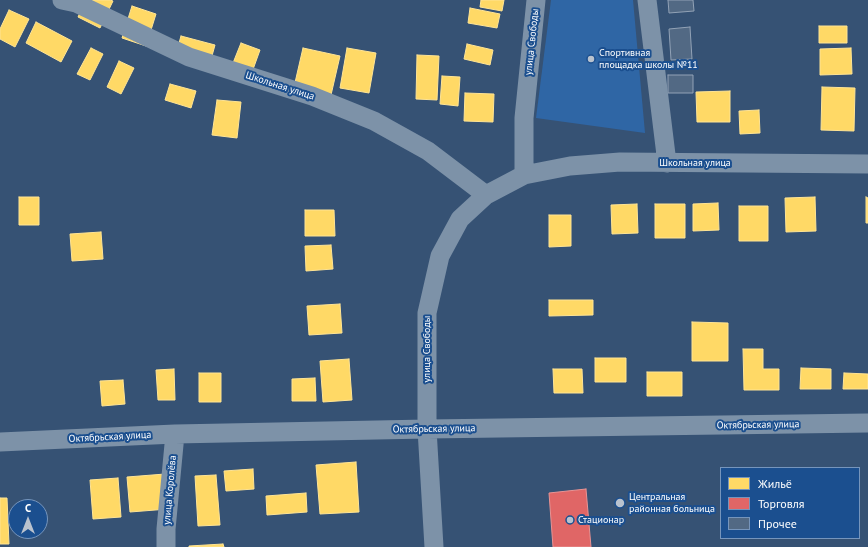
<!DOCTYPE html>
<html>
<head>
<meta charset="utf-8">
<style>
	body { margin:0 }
	#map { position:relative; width:868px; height:547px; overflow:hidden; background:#365274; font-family:"PT Sans",sans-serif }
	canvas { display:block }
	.legend { position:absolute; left:720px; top:467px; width:140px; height:72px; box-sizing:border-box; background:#1b4f8f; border:1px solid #7695bc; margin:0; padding:5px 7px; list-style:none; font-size:12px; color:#fff }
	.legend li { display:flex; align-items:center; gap:8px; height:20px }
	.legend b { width:20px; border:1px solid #7695bc }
	.north { position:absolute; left:8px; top:499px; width:40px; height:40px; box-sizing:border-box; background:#1b4f8f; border:1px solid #7695bc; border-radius:50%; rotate:0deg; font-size:11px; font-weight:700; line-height:16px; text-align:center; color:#fff }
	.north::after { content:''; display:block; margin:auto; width:14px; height:18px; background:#b9c2ce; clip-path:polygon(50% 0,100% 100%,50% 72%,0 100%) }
</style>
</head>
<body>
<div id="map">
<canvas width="868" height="547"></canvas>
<ul class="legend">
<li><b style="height:11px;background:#ffd966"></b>Жильё</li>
<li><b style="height:11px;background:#e06666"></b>Торговля</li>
<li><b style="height:11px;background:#526984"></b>Прочее</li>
</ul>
<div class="north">С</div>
</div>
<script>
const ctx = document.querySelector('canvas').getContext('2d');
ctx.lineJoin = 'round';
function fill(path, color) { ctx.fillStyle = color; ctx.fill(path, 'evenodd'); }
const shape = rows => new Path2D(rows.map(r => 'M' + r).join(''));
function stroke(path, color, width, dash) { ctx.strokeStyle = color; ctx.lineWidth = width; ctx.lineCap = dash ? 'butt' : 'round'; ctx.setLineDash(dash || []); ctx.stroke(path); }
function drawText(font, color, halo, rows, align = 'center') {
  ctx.font = font + ' "PT Sans",sans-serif'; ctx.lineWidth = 4; ctx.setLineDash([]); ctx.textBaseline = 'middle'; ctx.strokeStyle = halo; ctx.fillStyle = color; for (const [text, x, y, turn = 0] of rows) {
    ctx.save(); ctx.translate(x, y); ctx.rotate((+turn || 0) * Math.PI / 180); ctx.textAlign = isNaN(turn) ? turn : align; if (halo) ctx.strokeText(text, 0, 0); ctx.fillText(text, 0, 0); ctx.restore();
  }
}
const green = shape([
	[551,0,633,0,645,133,536,118]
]);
const homes = shape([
	[86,0,110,0,113,1,100,28,78,17,86,0],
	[481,0,504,0,502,11,480,7,481,0],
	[132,6,156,14,146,46,122,38,132,6],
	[470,8,500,14,497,28,468,23,470,8],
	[9,10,29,19,15,47,0,39,0,29,9,10],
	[36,22,72,41,61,62,26,43,36,22],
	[819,26,847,26,847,43,819,43,819,26],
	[181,36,215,45,210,63,176,54,181,36],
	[241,43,260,50,251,75,231,68,241,43],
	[467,44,493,50,490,65,464,59,467,44],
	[91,48,103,54,90,80,77,74,91,48],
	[303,48,340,56,331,95,294,87,303,48],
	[347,48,376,53,369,93,340,88,347,48],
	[851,48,852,74,820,75,820,49,851,48],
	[417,55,439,56,437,100,416,99,417,55],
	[119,61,134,68,121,94,107,87,119,61],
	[442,76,460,77,458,106,440,104,442,76],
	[170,84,196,91,191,108,165,100,170,84],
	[822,87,855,88,854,131,821,130,822,87],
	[730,91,730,122,697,122,696,92,730,91],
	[465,93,494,94,493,122,464,121,465,93],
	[217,100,241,102,237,138,212,135,217,100],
	[759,110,760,133,740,134,739,111,759,110],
	[19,197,39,197,39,225,19,225,19,197],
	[815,197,816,231,786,232,785,198,815,197],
	[866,197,868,198,868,223,866,223,866,197],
	[718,203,719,230,693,231,693,204,718,203],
	[637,204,638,233,612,234,611,205,637,204],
	[655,204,685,204,685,238,655,238,655,204],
	[739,206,768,206,768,241,739,241,739,206],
	[305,210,334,210,335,236,305,236,305,210],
	[549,215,571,215,571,246,549,247,549,215],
	[101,232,103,259,72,261,70,234,101,232],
	[331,245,333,269,306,271,305,246,331,245],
	[549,300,593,300,593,315,549,316,549,300],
	[340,304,342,333,309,335,307,306,340,304],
	[692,322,728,323,728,361,692,361,692,322],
	[743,349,763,349,763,369,779,369,779,390,744,390,743,349],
	[595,358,626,358,626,382,595,382,595,358],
	[349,359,352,400,323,402,320,361,349,359],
	[801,368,831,369,831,389,800,389,801,368],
	[174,369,175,400,158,400,156,370,174,369],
	[553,369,582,369,583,393,554,393,553,369],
	[647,372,682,372,682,396,647,396,647,372],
	[199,373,221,373,221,402,199,402,199,373],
	[844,373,868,374,868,389,843,389,844,373],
	[315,378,316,401,292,401,292,379,315,378],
	[123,380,125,404,102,406,100,381,123,380],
	[356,462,359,512,320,514,316,465,356,462],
	[253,469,254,489,226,491,224,471,253,469],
	[165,474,168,509,130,512,127,477,165,474],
	[216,475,220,525,198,526,195,476,216,475],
	[118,478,121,517,93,519,90,480,118,478],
	[306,493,307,512,267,515,266,496,306,493],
	[0,498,7,498,9,544,0,544,0,498],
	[223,544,224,547,189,547,189,546,223,544]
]);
const shops = shape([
	[586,489,591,547,553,547,549,493,586,489]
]);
const building = shape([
	[668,0,693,0,694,11,669,13,668,0],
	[690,27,692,59,671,60,669,29,690,27],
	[668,75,693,75,693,93,668,93,668,75]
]);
const minor = shape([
	[62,0,76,3,189,57,312,96,374,121,428,151,486,195],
	[647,0,667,163],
	[524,175,524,118,536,0],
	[0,442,175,434,427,429,868,423],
	[166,547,166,529,175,434],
	[434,547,427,429,427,313,440,256,460,219,486,195,524,175,570,166,620,162,868,164]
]);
const markers = [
	[591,59,4,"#b9c2ce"],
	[620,503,5,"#b9c2ce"],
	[570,520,4,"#b9c2ce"]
];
const streetNames = [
	["улица Свободы",532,42,-84],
	["Школьная улица",280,86,18],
	["Школьная улица",695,163],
	["улица Свободы",427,349,-90],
	["Октябрьская улица",758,425,-1],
	["Октябрьская улица",434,429,-1],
	["Октябрьская улица",110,437,-3],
	["улица Королёва",170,490,-85]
];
const poiNames = [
	["Спортивная",599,53],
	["площадка школы №11",599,65],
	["Центральная",629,497],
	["районная больница",629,509],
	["Стационар",578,520]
];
fill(green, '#2f66a5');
fill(homes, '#ffd966');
stroke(homes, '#ffe494', 1);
fill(shops, '#e06666');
stroke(shops, '#e99494', 1);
fill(building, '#526984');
stroke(building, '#92a2b6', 1);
stroke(minor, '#7d92a8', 19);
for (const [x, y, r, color] of markers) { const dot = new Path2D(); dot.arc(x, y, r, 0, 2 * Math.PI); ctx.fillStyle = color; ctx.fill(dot); stroke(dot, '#1b4f8f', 1.5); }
drawText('10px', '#fff', '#1b4f8f', streetNames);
drawText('10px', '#fff', '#1b4f8f', poiNames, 'left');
</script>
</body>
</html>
